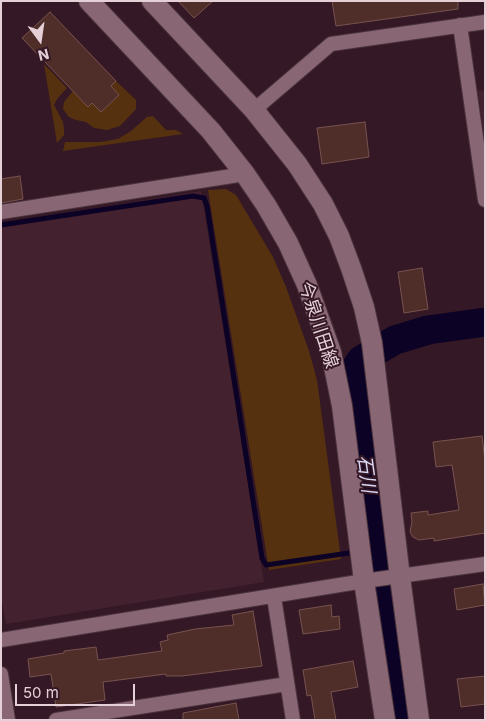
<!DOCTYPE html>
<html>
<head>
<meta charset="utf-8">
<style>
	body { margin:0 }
	#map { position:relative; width:486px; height:721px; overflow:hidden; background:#351825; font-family:Inter,sans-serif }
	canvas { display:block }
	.frame { position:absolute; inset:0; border:2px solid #e5d0d7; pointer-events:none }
	.north { position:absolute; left:15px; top:15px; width:50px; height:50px; -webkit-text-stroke:4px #351825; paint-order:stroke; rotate:166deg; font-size:14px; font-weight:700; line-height:20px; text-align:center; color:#e5d0d7 }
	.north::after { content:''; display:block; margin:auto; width:18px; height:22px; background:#e5d0d7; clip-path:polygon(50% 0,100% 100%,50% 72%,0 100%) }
	.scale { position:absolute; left:15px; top:684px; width:120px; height:22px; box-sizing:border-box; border:2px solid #e5d0d7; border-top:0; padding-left:6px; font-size:15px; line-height:18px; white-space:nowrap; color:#e5d0d7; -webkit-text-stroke:4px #351825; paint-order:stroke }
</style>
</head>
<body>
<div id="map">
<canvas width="486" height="721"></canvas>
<div class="frame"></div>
<div class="north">N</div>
<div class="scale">50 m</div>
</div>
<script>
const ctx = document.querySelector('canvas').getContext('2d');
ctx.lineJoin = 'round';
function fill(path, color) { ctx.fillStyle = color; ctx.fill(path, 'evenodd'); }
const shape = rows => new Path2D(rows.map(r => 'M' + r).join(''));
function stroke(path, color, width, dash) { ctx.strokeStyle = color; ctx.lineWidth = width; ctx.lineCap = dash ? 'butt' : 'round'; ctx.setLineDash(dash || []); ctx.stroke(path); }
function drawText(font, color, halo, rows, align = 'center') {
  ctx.font = font + ' Inter,"Noto Sans JP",sans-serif'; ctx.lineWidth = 4; ctx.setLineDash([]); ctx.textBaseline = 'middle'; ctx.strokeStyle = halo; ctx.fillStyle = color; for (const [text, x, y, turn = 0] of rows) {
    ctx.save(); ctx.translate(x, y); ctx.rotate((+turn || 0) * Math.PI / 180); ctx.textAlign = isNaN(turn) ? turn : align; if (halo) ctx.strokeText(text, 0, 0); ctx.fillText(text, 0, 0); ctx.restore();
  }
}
const built = shape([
	[485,90,485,147,478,91],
	[201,191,264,582,6,624,1,596,1,223]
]);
const green = shape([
	[44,64,67,88,57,99,54,105,63,122,64,129,64,135,57,143],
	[116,81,136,100,136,109,120,126,107,130,94,128,86,122,76,120,69,117,63,109,64,102,73,91,88,107,92,103,101,112,119,95,111,86],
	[153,116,166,130,176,130,183,134,63,151,65,142,100,142,118,139,131,131,147,117],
	[226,189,236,195,273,257,286,287,309,351,317,380,341,559,269,570,208,190]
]);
const stream = shape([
	[1,225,193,196,204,198,207,206,262,558,266,565,356,552],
	[364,551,376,549]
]);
const river = shape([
	[399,720,366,472,354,396,353,372,361,360,395,340,428,330,485,322]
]);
const building = shape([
	[178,1,213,1,194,18,178,1],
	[332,1,458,1,458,9,336,26,332,1],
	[50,12,116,81,111,86,119,95,101,112,92,103,88,107,22,38,50,12],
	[365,122,369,157,322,164,317,128,365,122],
	[20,176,23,199,1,203,1,179,20,176],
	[422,268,428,309,404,313,398,272,422,268],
	[482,436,485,461,485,533,434,541,434,538,419,540,413,537,410,532,412,522,411,513,428,511,428,515,459,510,452,465,436,467,433,442,482,436],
	[483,584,485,605,457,610,454,589,483,584],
	[331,605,332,617,339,616,340,629,303,634,299,610,331,605],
	[253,611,262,666,182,676,166,676,166,674,103,682,105,700,56,707,51,674,30,677,28,659,64,653,64,651,96,647,98,660,162,651,160,642,168,640,167,635,195,629,234,625,232,615,253,611],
	[353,661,358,687,331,692,336,720,315,720,311,695,307,696,303,670,353,661],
	[485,676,485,704,461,707,457,679,485,676],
	[236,703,239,720,183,720,183,713,236,703]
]);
const street = shape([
	[460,25,485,200],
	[254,110,331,44,485,22],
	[1,212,245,174],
	[274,597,293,720],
	[1,640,364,581,485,564],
	[1,674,8,720],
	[56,720,287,684]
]);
const secondary = shape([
	[89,1,211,131,245,174,266,205,288,243,307,285,331,352,342,406,364,581,385,720],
	[152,1,254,110,297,164,323,204,339,236,351,268,364,307,372,343,400,577,419,720]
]);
const streetNames = [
	["今泉川田線",318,325,72]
];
const waterNames = [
	["石川",366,474,82]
];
fill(built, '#44212f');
fill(green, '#56310f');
stroke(stream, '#0c0225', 5);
stroke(river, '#0c0225', 29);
fill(building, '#4f2e2a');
stroke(building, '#77534f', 1);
stroke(street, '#4b343e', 16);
stroke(secondary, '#4b343e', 22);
stroke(street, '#896673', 14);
stroke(secondary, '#896673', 20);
drawText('18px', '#e5d0d7', '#351825', streetNames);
drawText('italic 19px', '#dcd9f7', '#351825', waterNames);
</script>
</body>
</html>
